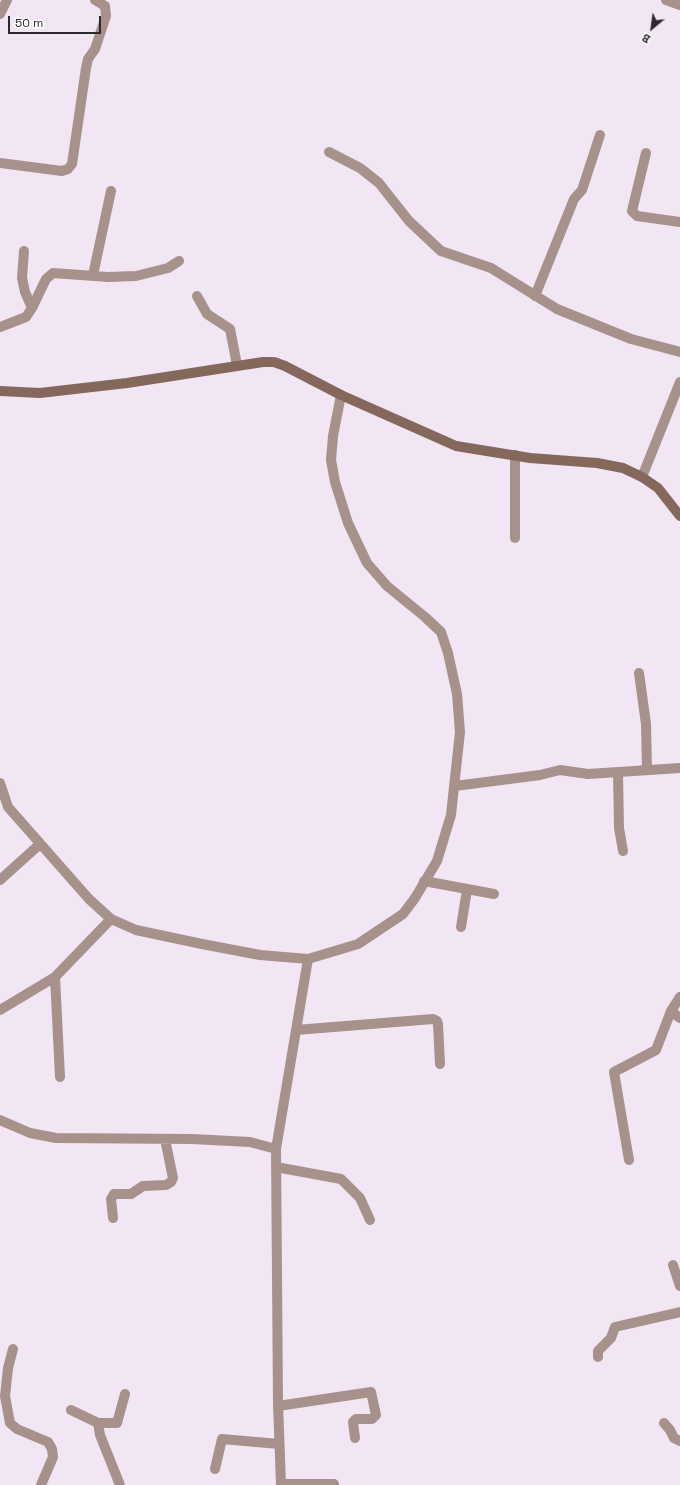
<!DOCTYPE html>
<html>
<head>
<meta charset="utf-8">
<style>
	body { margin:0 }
	#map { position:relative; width:680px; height:1485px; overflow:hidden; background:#f2e5f4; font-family:"Space Grotesk",sans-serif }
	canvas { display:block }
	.north { position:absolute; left:632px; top:8px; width:40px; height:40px; -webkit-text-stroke:3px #fff; paint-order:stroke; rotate:209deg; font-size:11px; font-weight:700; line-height:16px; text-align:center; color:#2d282d }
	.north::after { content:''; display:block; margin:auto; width:14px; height:18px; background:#2d282d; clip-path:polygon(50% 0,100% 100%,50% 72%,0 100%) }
	.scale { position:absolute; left:8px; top:16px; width:93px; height:18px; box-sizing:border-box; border:2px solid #2d282d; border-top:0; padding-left:5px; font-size:12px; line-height:14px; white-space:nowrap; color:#2d282d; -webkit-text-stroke:3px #fff; paint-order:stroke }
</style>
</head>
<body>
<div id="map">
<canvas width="680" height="1485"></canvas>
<div class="north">B</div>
<div class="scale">50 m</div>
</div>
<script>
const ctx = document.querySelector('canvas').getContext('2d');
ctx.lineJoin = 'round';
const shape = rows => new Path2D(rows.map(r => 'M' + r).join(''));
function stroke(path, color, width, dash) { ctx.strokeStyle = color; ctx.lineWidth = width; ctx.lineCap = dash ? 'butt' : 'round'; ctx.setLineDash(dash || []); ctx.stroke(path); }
const street = shape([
	[666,0,680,5],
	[0,14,7,0],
	[329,152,360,168,379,183,409,221,441,251,491,268,557,309,631,339,680,352],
	[646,153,632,211,637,216,680,222],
	[0,163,62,171,68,169,72,164,86,68,88,59,95,49,106,16,105,6,95,0],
	[93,275,111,191],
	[197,296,207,314,230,329,237,365],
	[535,296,574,199,582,190,600,135],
	[32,308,46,279,53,273,108,277,136,276,168,268,179,261],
	[0,327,26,317,32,308,25,292,22,278,24,251],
	[642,477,680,382],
	[515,538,515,455],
	[639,673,646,724,647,770],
	[618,772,619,828,623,851],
	[0,783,8,807,89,899,111,919,136,930,202,944,260,955,308,959],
	[455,786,540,775,560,770,588,774,680,768],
	[0,880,40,844],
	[424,881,494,894],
	[461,927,467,890],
	[0,1010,55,977],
	[671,1011,680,1018],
	[296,1030,433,1019,437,1021,438,1024,440,1064],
	[60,1077,55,977,111,919],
	[0,1120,30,1133,56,1138,192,1139,250,1142,276,1149],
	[629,1160,614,1072,656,1050,671,1011,680,997],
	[276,1167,341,1179,360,1198,370,1220],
	[113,1218,111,1199,114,1194,131,1194,143,1186,166,1185,171,1182,173,1178,165,1139],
	[673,1265,680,1286],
	[13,1349,8,1368,5,1396,10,1423,17,1429,48,1442,52,1449,53,1457,41,1485],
	[598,1357,598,1351,611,1338,615,1327,680,1312],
	[278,1406,371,1392,376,1415,372,1419,356,1419,353,1422,355,1438],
	[71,1410,98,1423,117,1423,125,1394],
	[98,1423,100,1435,120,1485],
	[664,1423,670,1430,674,1438,680,1441],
	[215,1469,222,1439,279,1444],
	[281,1484,334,1484],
	[281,1485,278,1403,276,1149,308,959,358,944,403,914,415,898,437,861,451,815,460,732,457,694,448,653,441,632,425,617,387,586,367,563,348,523,335,482,331,460,333,436,341,395]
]);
const secondary = shape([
	[0,391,40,393,127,383,263,362,274,362,285,366,341,395,456,446,530,458,597,463,623,468,642,477,658,488,680,516]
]);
stroke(street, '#a6928a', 10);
stroke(secondary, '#85685c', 10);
</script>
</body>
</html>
